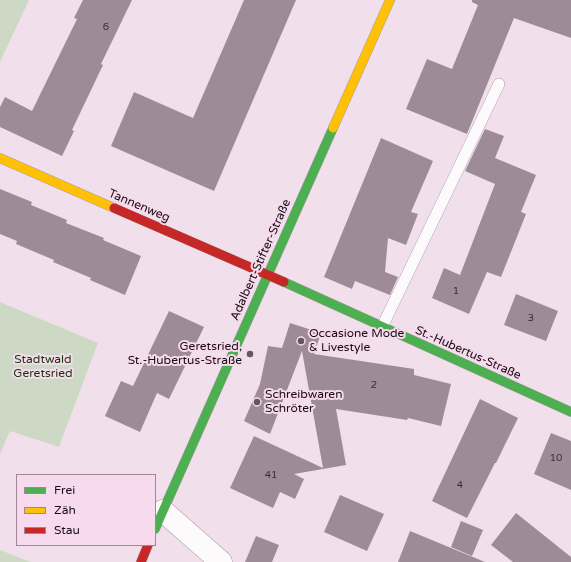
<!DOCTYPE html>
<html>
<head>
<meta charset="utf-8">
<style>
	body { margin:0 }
	#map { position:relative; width:571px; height:562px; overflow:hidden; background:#f1e0eb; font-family:"Varela Round",sans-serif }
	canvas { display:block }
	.legend { position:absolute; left:16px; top:474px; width:140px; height:72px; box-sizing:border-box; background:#f7daed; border:1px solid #9d8896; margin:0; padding:5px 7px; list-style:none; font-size:12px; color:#160d13 }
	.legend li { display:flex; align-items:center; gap:8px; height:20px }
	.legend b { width:20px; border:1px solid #9d8896 }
</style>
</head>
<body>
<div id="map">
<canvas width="571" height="562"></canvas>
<ul class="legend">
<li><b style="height:5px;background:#4caf50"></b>Frei</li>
<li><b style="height:5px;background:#ffc107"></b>Zäh</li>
<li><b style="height:5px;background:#c62828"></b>Stau</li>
</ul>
</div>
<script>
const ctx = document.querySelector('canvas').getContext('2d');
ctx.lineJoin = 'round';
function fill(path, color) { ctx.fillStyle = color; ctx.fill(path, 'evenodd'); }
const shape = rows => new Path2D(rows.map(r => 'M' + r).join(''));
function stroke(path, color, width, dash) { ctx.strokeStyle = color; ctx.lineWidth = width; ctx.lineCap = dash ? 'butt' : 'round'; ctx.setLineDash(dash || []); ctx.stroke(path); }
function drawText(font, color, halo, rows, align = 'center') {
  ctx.font = font + ' "Varela Round",sans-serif'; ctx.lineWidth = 4; ctx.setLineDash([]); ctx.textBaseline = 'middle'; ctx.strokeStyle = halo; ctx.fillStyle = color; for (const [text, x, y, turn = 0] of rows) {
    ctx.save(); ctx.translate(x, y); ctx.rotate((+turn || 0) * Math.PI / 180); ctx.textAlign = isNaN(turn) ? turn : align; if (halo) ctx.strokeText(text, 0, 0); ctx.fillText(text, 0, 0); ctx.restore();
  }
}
const green = shape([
	[0,0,29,0,0,62],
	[0,302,98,343,59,447,10,431,0,454],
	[0,550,31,562,0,562]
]);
const building = shape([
	[83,0,132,0,101,64,103,65,72,130,74,131,62,156,0,127,0,107,5,97,32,111,77,19,74,18],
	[244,0,296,0,214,191,111,146,134,92,193,118],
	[472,0,571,0,571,38,514,18,467,134,406,109,427,59,452,69,478,5,472,2],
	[485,129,504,136,495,158,536,175,521,212,526,214,501,277,487,272,469,314,432,298,444,268,460,275,495,184,465,171],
	[381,138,433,161,411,212,418,214,406,245,388,238,385,272,398,277,390,295,355,281,352,289,324,277],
	[0,189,32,202,31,205,67,220,66,223,104,238,103,240,141,256,125,295,90,280,91,278,53,262,54,260,16,244,17,241,0,234],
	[516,294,558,311,546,341,504,325],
	[169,311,204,327,169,399,157,393,140,432,105,416,121,381,133,386],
	[290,323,321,333,314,354,414,369,414,375,451,384,441,426,408,418,407,420,336,409,346,465,294,474,304,479,295,499,280,492,273,508,230,488,254,436,323,468,302,351,270,434,244,421,260,384,268,346,282,348],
	[480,399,518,418,496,463,495,463,467,518,432,501],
	[551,433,571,441,571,490,534,474],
	[340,495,384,514,367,551,324,532],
	[516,513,571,557,571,562,513,562,491,545],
	[461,521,483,530,472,556,451,547],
	[410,531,485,562,398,562],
	[256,536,279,545,272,562,245,562]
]);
const lane = shape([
	[382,327,499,84]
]);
const street = shape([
	[163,511,221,562]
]);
const fast = shape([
	[284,282,571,412],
	[155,529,333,128]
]);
const slow = shape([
	[333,128,390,0],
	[0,158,114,208]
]);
const jam = shape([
	[114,208,284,282],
	[141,562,148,545]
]);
const markers = [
	[301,341,4,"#63575f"],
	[250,354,4,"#63575f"],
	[257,402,4,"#63575f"]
];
const numberNames = [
	["6",106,27],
	["1",456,291],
	["3",531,318],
	["2",374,385],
	["10",556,458],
	["41",271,475],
	["4",460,485]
];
const streetNames = [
	["Tannenweg",139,206,23],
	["Adalbert-Stifter-Straße",261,260,-66],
	["St.-Hubertus-Straße",468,353,24]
];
const poiNames = [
	["Occasione Mode",309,334],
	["& Livestyle",309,348],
	["Geretsried,",242,347,"right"],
	["St.-Hubertus-Straße",242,361,"right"],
	["Schreibwaren",265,395],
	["Schröter",265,409]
];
const parkNames = [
	["Stadtwald",43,360],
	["Geretsried",43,374]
];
fill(green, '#cdd9c5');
fill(building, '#9d8c98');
stroke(lane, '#a99ca5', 12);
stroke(street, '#a99ca5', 23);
stroke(fast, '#a99ca5', 10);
stroke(slow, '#a99ca5', 10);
stroke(jam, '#a99ca5', 10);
stroke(lane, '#fdfafc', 11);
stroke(street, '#fdfafc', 22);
stroke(fast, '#4caf50', 9);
stroke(slow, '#ffc107', 9);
stroke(jam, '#c62828', 9);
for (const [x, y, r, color] of markers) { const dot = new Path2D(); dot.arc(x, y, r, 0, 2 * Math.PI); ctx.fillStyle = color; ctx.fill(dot); stroke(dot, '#f7daed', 1.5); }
drawText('10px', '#382d34', null, numberNames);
drawText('12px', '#160d13', '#f7daed', streetNames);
drawText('12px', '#160d13', '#f7daed', poiNames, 'left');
drawText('12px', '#0e3803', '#f7daed', parkNames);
</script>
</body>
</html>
